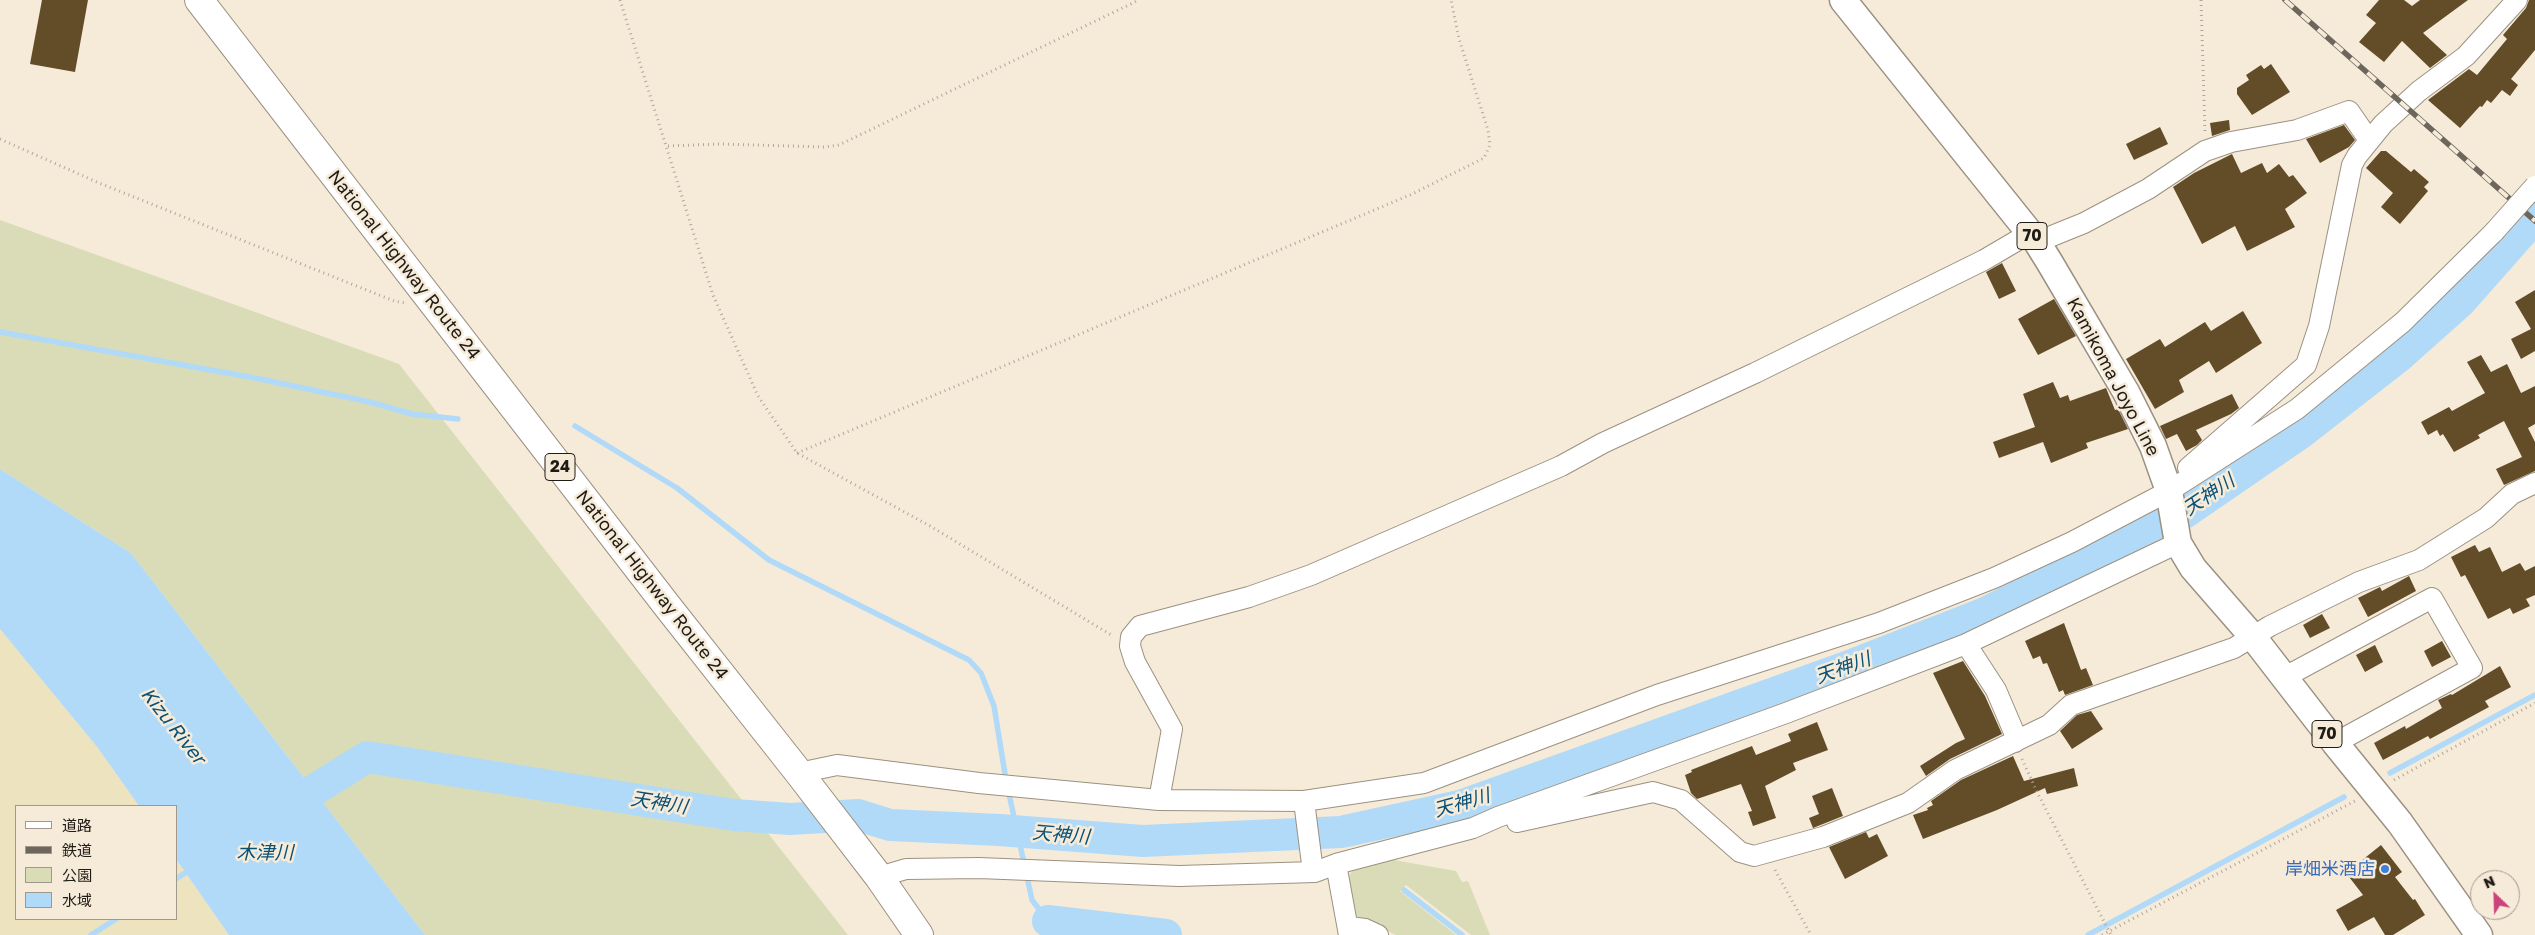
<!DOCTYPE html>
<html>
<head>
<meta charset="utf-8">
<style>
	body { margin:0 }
	#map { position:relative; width:2535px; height:935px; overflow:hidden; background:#f6ebd9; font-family:"Golos Text","Noto Sans JP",sans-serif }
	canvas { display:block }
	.legend { position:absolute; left:15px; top:805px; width:162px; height:115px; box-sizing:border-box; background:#f6ebd9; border:1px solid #a0988b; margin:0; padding:6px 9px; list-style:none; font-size:15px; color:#1f1b15 }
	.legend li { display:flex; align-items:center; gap:10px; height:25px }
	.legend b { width:25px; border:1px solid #a0988b }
	.north { position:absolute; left:2470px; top:870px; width:50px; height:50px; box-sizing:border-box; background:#f6ebd9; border:1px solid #a0988b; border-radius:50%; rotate:336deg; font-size:14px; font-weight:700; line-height:20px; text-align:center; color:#1f1b15 }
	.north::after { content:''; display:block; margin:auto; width:18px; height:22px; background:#cc427a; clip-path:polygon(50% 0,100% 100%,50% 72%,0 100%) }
</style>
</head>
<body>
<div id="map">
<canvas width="2535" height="935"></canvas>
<ul class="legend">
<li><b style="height:6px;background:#fff"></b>道路</li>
<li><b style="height:6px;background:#6d665c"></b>鉄道</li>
<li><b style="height:14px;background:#d9dcb6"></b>公園</li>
<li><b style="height:14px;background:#b1daf8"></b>水域</li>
</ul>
<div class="north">N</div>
</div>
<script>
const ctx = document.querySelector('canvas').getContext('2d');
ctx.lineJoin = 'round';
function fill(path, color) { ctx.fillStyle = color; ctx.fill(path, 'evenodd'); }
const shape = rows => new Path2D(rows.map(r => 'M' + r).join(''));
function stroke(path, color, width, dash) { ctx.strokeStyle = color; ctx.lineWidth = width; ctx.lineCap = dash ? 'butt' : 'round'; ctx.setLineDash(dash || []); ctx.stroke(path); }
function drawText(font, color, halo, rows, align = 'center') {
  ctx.font = font + ' "Golos Text","Noto Sans JP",sans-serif'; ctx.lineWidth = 5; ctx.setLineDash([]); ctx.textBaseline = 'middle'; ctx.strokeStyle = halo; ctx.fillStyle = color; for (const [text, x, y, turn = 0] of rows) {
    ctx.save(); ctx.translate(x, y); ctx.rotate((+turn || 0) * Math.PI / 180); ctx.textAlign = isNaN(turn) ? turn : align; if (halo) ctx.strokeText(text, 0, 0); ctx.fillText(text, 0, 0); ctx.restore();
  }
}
const green = shape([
	[0,220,399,364,848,935,425,935,131,553,0,469],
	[1388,859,1456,871,1462,882,1468,881,1490,935,1471,935,1406,885,1400,891,1456,935,1396,935,1356,916,1352,908,1349,876,1355,866]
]);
const sand = shape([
	[0,629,98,748,139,806,16,806,16,919,176,919,176,859,229,935,0,935]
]);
const water = shape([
	[0,469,131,553,425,935,229,935,176,859,176,806,139,806,98,748,0,629]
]);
const stream = shape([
	[0,332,255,378,370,402,412,414,458,419],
	[575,426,677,488,769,560,969,660,981,673,994,706,1006,780,1032,900,1048,921,1047,935],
	[2390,773,2535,695],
	[1341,832,1349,836],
	[176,879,191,869],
	[1404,890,1462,935],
	[91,935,116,919],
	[2088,935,2344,797]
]);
const river = shape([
	[277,813,367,757,734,815,790,819,858,815,890,825,999,830,1143,841,1341,832,1460,806,1852,665,1983,614,2184,513,2302,432,2397,358,2461,301,2535,217],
	[1048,921,1166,935]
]);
const building = shape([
	[42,0,88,0,75,72,30,64],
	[2379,0,2404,0,2412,6,2420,0,2468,0,2423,33,2447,55,2430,68,2402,41,2384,62,2359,42,2376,23,2366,15],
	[2529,0,2535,0,2535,50,2511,79,2518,85,2510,96,2502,90,2491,103,2487,100,2482,107,2480,106,2460,128,2428,100,2469,69,2477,75,2507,39,2503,35,2526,8],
	[2271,64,2290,92,2252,115,2237,94,2237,88,2249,80,2246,75,2261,65,2264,69],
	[2229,120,2230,130,2212,136,2210,123],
	[2344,125,2355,140,2349,147,2320,163,2306,139],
	[2160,127,2168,144,2134,160,2126,144],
	[2381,151,2386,151,2411,172,2414,169,2429,182,2424,187,2428,191,2400,224,2381,207,2393,193,2366,168],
	[2232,154,2241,173,2262,163,2267,173,2279,164,2289,177,2293,175,2307,193,2285,209,2295,227,2247,251,2235,226,2202,244,2173,187,2194,173],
	[2002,263,2016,291,1999,299,1986,272],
	[2535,290,2535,351,2521,359,2511,339,2531,329,2515,302],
	[2054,299,2076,336,2038,355,2018,319],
	[2243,311,2262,343,2216,373,2209,361,2179,380,2184,392,2155,409,2126,359,2160,339,2165,347,2205,322,2211,331],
	[2481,355,2491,372,2507,364,2521,393,2535,386,2535,424,2528,428,2535,442,2535,471,2504,485,2496,469,2522,457,2504,421,2478,435,2480,438,2454,452,2443,434,2440,436,2437,430,2428,435,2421,422,2449,407,2452,411,2485,393,2467,362],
	[2053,382,2060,398,2068,395,2070,401,2106,388,2115,410,2118,409,2128,429,2086,443,2088,448,2051,463,2043,442,1999,458,1993,442,2035,427,2023,394],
	[2232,394,2239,408,2231,414,2196,430,2202,440,2197,445,2186,451,2177,434,2166,439,2160,426],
	[2475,545,2479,552,2490,547,2502,572,2520,563,2525,571,2535,566,2535,595,2526,599,2530,606,2513,614,2510,608,2488,619,2465,575,2461,577,2451,557],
	[2409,576,2416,591,2368,617,2358,598,2380,587,2382,591],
	[2322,614,2330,628,2310,638,2303,625],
	[2064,623,2081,670,2086,668,2093,685,2065,695,2063,690,2059,692,2047,663,2043,664,2040,656,2033,659,2025,641],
	[2442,641,2451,657,2432,667,2424,651],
	[2375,645,2383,662,2365,672,2356,655],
	[1963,661,1985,696,2002,734,1950,759,1926,776,1920,766,1956,743,1965,739,1933,673],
	[2500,666,2511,687,2485,701,2489,707,2430,739,2428,736,2383,760,2374,743,2405,726,2406,729,2442,708,2438,700,2451,694,2452,695],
	[2091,711,2103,729,2072,749,2060,731,2077,715],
	[1817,722,1828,750,1793,763,1796,770,1765,786,1776,818,1753,826,1748,812,1752,811,1741,784,1697,799,1691,793,1685,775,1692,772,1691,770,1752,746,1756,755,1791,741,1788,734],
	[2013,756,2024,781,2074,768,2078,786,2047,794,2045,788,1997,810,1923,839,1913,815,1928,810,1927,808,1933,805,1931,801,1961,780],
	[1832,788,1843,816,1813,828,1809,818,1819,814,1812,796],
	[1866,832,1869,838,1877,834,1888,856,1845,879,1829,847],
	[2381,845,2402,872,2395,877,2413,900,2415,899,2425,915,2393,935,2385,935,2374,917,2348,931,2336,910,2363,895,2346,873]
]);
const path = shape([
	[620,0,713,295,758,396,797,453,930,526,1113,636],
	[2201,0,2205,133],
	[0,139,99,183,394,301,405,303],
	[668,146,720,144,825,147,839,145,1139,0],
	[797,453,1410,195,1484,158,1490,145,1488,130,1459,39,1451,0],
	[2022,759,2038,794,2111,935],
	[2394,780,2535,703],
	[1775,870,1811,935],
	[2102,935,2355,801]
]);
const minor = shape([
	[2037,242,2084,223,2148,189,2205,151,2231,142,2297,130,2349,111,2369,140],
	[2188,468,2306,365,2319,326,2352,165,2357,156,2383,124,2419,91,2466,56,2517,0],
	[1966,644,1996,690,2016,737,2015,742],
	[2283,678,2432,598,2472,668,2335,743],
	[799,773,837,765,979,783,1159,800,1304,801,1424,783,1657,695,1879,623,1994,578,2072,542,2169,491,2297,409,2403,322,2494,232],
	[1159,800,1172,729,1135,662,1130,646,1131,637,1140,626,1249,597,1311,575,1561,466,1603,443,1755,373,1984,260,2030,233],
	[1304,801,1312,864,1315,872],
	[1517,822,1653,792,1681,800,1740,852,1754,856,1823,837,1908,803,1955,770,2049,725,2071,705,2234,648,2270,626,2359,582,2419,560,2486,518,2512,494,2535,483],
	[1336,864,1349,935],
	[879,877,906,869,979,868,1179,876,1315,872,1336,864,1473,828,1498,817,1786,713,1966,644,2178,543],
	[1349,927,1365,929,1378,935]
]);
const major = shape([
	[1843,0,2037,242,2050,263,2126,392,2153,446,2169,491,2178,543,2193,568,2253,637,2335,743,2400,823,2479,935]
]);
const highway = shape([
	[199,0,668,607,799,773,879,877,919,935]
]);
const rail = shape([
	[2285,0,2535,221]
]);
const minorBridge = shape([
	[2494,232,2535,186]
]);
const markers = [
	[2385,869,5,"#3f7fe0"]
];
const shields = [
	[2032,236,30],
	[560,467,30],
	[2327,734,30]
];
const shieldNames = [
	["70",2032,236],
	["24",560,467],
	["70",2327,734]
];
const streetNames = [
	["National Highway Route 24",404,265,52],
	["Kamikoma Joyo Line",2113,377,62],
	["National Highway Route 24",652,585,52]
];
const shopNames = [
	["岸畑米酒店",2375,869]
];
const waterNames = [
	["天神川",2209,495,-34],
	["天神川",1843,668,-20],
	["Kizu River",173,726,52],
	["天神川",659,803,9],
	["天神川",1462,803,-16],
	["天神川",1061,835,5],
	["木津川",265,853]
];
fill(green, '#d9dcb6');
fill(sand, '#ede3be');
fill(water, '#b1daf8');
stroke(stream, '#b1daf8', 5.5);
stroke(river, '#b1daf8', 32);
fill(building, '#624d28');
stroke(minor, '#9c9181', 22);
stroke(major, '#9c9181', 29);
stroke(highway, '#9c9181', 30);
stroke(path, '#b0a799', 3, [1, 4]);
stroke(minor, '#fff', 20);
stroke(major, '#fff', 26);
stroke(highway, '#fff', 28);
stroke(rail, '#6d665c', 5.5);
stroke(rail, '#f6ebd9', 4, [11]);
stroke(minorBridge, '#9c9181', 22, []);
stroke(minorBridge, '#fff', 20);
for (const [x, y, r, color] of markers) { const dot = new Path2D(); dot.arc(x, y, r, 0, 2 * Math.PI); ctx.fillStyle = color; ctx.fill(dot); stroke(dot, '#f6ebd9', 2); }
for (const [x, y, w] of shields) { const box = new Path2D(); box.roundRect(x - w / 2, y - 13.5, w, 27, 4); ctx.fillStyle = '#f6ebd9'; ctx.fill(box); stroke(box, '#1f1b15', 1); }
drawText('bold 16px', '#1f1b15', null, shieldNames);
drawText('18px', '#1f1b15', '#f6ebd9', streetNames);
drawText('18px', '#366cbe', '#f6ebd9', shopNames, 'right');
drawText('italic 19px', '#095177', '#f6ebd9', waterNames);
</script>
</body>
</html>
